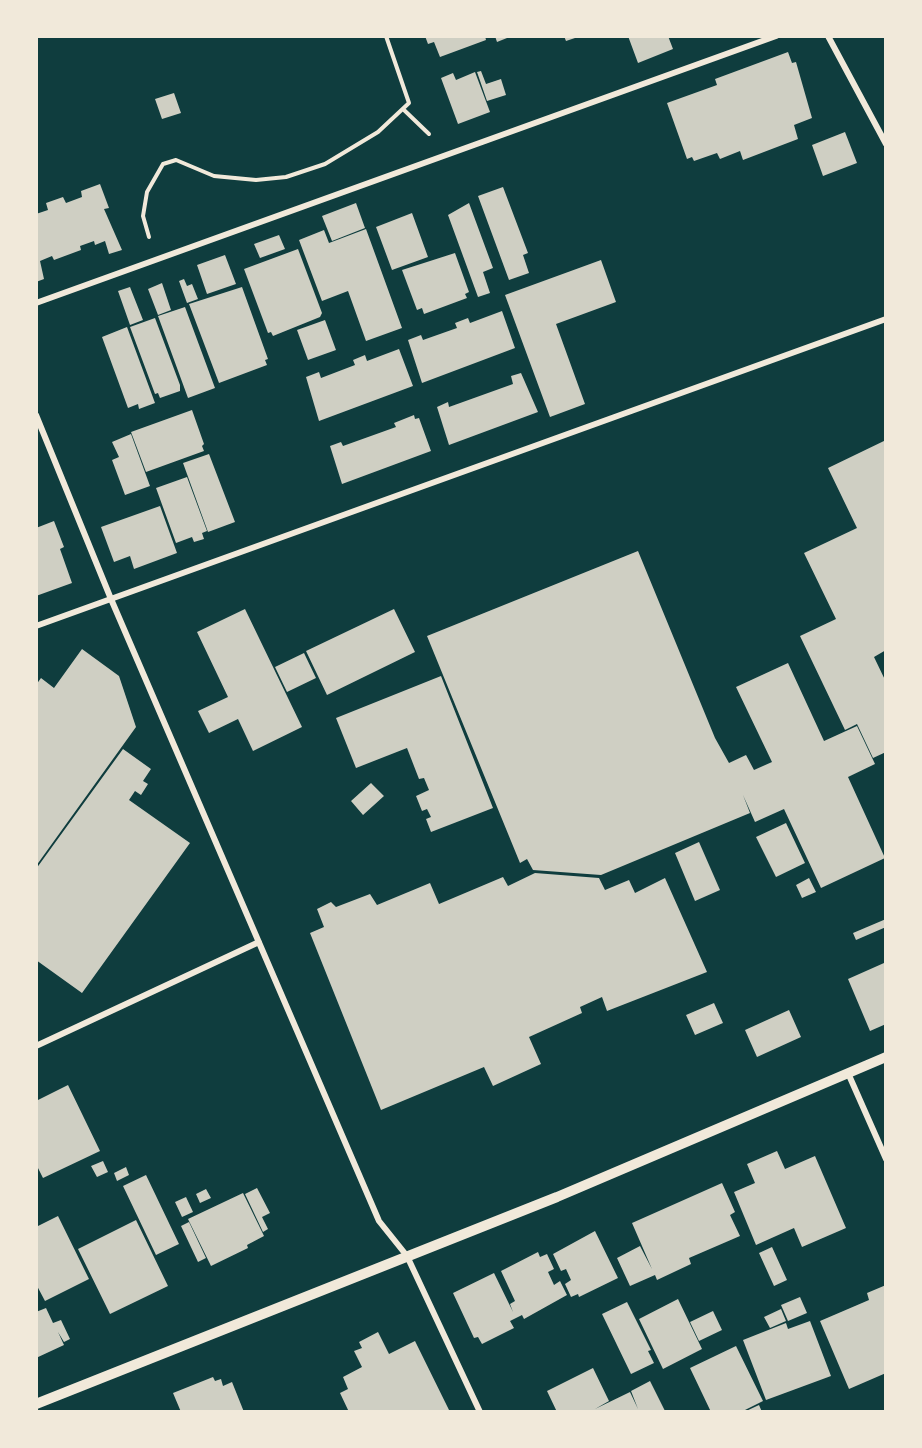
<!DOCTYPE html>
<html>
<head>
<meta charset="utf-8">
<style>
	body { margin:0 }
	#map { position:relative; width:922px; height:1448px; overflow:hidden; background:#0f3d3e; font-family:"Source Sans 3",sans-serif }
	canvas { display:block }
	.frame { position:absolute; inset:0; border:38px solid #f1e9da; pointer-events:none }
</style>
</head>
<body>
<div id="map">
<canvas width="922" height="1448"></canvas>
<div class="frame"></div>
</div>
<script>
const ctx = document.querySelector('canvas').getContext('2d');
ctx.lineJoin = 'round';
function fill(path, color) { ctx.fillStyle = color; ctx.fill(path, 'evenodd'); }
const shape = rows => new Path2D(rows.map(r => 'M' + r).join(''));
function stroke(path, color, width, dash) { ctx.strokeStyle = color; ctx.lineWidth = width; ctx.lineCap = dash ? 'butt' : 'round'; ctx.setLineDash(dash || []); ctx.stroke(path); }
const building = shape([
	[425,36,485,36,486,40,440,57,434,42,428,44],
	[495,36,512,36,497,42],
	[564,36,581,36,566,41],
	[628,36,668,36,673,49,638,63],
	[788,52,792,63,796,62,812,118,794,125,798,139,743,160,740,151,720,159,717,153,694,161,692,157,687,159,667,103,717,85,715,79],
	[481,71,486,84,501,79,506,95,487,101,477,72],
	[475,72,490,112,458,124,441,78,453,73,456,80],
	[174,93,181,113,162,119,155,99],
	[845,132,857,163,823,176,812,145],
	[100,184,109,208,104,209,122,250,109,254,105,241,95,245,94,241,80,246,81,250,54,260,52,256,40,261,44,279,36,282,36,214,48,210,46,203,63,197,66,203,82,197,81,191],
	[503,187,528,253,523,255,529,273,509,280,478,196],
	[356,203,365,228,332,241,322,216],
	[469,203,493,268,483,272,490,293,478,297,448,215],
	[412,213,428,257,392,270,376,227],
	[366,229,402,328,366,341,348,291,322,301,299,240,324,230,329,243],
	[279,235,285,249,260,258,254,244],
	[298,249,322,313,320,317,273,336,271,332,268,333,244,269],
	[455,253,469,292,465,294,467,298,424,314,422,308,417,310,402,270],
	[225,255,236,284,207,294,197,265],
	[601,260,616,302,556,324,585,404,550,417,505,295],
	[184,279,187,286,192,284,198,299,187,303,179,281],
	[162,283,171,310,158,315,148,289],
	[130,287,143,320,130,325,118,291],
	[242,287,268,359,265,360,267,365,219,383,189,304],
	[185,307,215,388,188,398,158,316],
	[502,311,515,348,422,383,408,340,421,335,423,340,457,328,455,323,468,318,470,323],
	[155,318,180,385,180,391,160,398,158,393,155,394,130,327],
	[325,320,336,350,308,360,297,330],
	[127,327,155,403,139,409,138,404,128,408,102,337],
	[399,349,413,386,319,421,306,377,319,372,321,378,355,365,353,360,365,355,367,361],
	[521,373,538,412,449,445,437,407,448,402,449,407,513,384,511,376],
	[192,410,204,444,202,446,204,451,146,472,131,432],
	[414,415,415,419,419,418,431,451,342,484,330,446,341,442,343,446,396,427,394,423],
	[131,434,150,486,125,495,112,460,119,457,112,442],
	[886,440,886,650,874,657,886,682,886,752,873,758,857,724,845,730,800,636,836,619,804,553,857,528,828,468],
	[209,454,235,522,208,532,183,463],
	[187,477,207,531,202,533,204,539,194,542,192,537,176,543,156,488],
	[160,506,177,553,134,569,130,556,114,562,101,527],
	[54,521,64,547,60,549,72,583,36,596,36,528],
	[638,551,715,738,729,763,746,755,754,770,772,762,736,687,788,663,824,741,857,726,875,764,848,777,885,858,821,888,784,809,755,822,743,795,750,813,601,875,533,870,527,859,520,863,427,636],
	[245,609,302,727,253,751,238,719,209,733,198,711,228,697,197,632],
	[394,609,415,652,327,695,306,651],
	[82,649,119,676,136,727,36,866,36,685,41,678,54,688],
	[304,653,316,678,287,692,275,667],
	[441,676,493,808,431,832,426,819,431,817,427,809,422,811,416,796,429,790,424,778,419,779,407,748,356,768,336,718],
	[123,749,151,769,143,781,148,784,141,795,135,791,129,800,190,843,82,993,36,960,36,869],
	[371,783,384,796,363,815,351,801],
	[786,823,805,863,776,877,756,837],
	[699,842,720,890,695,901,675,853],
	[535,873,599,878,605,890,629,880,635,893,665,878,707,972,607,1011,602,997,580,1007,582,1013,529,1037,541,1064,493,1086,484,1067,381,1110,310,933,324,927,317,909,331,902,336,907,370,894,377,905,430,883,439,904,503,877,508,886],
	[809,878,816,892,802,898,796,885],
	[886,919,886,927,856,940,853,933],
	[884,963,886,1024,870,1031,848,979],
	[714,1003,723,1023,695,1035,686,1015],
	[789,1010,801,1037,757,1057,745,1030],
	[68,1085,100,1151,43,1178,36,1164,36,1101],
	[777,1151,785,1169,815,1156,846,1228,802,1247,794,1228,756,1245,734,1192,755,1183,747,1164],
	[103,1161,108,1172,97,1177,91,1166],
	[126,1167,129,1175,117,1181,114,1173],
	[146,1175,179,1244,156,1255,123,1186],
	[722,1183,735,1212,730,1215,740,1236,689,1258,691,1264,657,1280,655,1275,630,1286,617,1258,640,1246,652,1269,632,1223],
	[257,1188,270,1213,262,1217,268,1229,263,1232,245,1194],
	[206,1189,211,1198,200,1203,196,1194],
	[243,1193,264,1236,247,1245,248,1248,211,1266,188,1219],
	[186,1197,193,1212,182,1217,175,1202],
	[58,1216,89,1279,45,1301,36,1284,36,1227],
	[136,1220,168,1286,110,1314,78,1249],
	[189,1222,206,1258,198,1262,181,1226],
	[595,1231,618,1278,579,1297,578,1294,571,1297,565,1284,571,1280,566,1269,561,1271,553,1254],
	[772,1247,787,1280,774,1286,759,1253],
	[538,1252,540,1257,547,1254,554,1269,548,1272,554,1285,560,1281,567,1295,524,1319,522,1315,510,1321,514,1328,482,1344,478,1337,474,1338,453,1293,494,1273,513,1312,510,1304,515,1301,501,1271],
	[886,1285,886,1373,849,1389,820,1321,869,1300,867,1293],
	[800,1297,807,1313,788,1321,781,1305],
	[678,1299,702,1349,663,1369,639,1319],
	[627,1302,651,1350,648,1351,654,1363,631,1374,602,1314],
	[46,1308,53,1323,61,1320,70,1339,64,1342,58,1332,64,1345,36,1358,36,1312],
	[781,1309,786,1321,770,1328,764,1317],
	[713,1311,722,1330,699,1341,690,1322],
	[810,1321,831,1376,766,1400,743,1340,786,1323,788,1329],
	[378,1332,389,1354,415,1341,450,1412,349,1412,340,1393,348,1389,343,1377,362,1367,354,1351,362,1348,359,1342],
	[736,1346,763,1401,741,1412,711,1412,690,1368],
	[593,1368,609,1401,595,1409,630,1392,638,1409,631,1391,650,1381,665,1411,557,1412,547,1391],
	[213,1377,215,1381,221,1379,223,1386,232,1382,244,1412,181,1412,173,1393],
	[759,1405,762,1412,744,1412]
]);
const path = shape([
	[404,110,429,134],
	[149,237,143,216,147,192,163,164,176,160,214,176,256,180,286,177,325,164,378,132,409,103,386,36]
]);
const minor = shape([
	[828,36,886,144],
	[36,303,776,36],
	[36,415,111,599,379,1221,407,1256,480,1412],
	[36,626,886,319],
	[36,1046,259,942],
	[848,1073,886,1159]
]);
const tertiary = shape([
	[36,1404,557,1197,886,1057]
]);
fill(building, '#cfcfc3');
stroke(path, '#f1e9da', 4);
stroke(minor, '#f1e9da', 6);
stroke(tertiary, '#f1e9da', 10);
</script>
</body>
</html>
